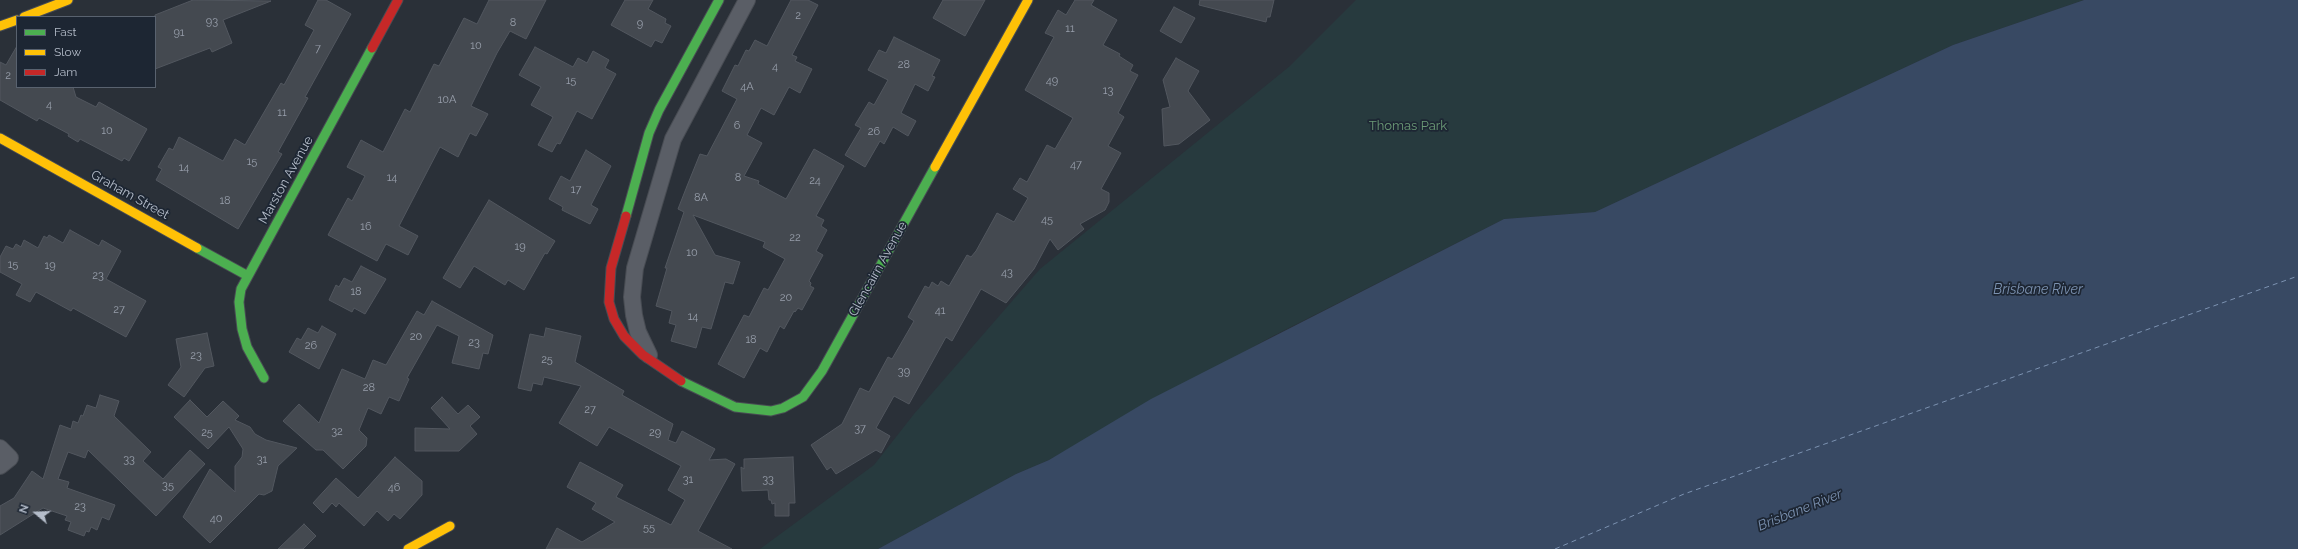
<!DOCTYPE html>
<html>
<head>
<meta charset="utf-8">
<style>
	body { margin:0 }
	#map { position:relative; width:2298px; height:549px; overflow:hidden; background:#2a3038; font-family:Raleway,sans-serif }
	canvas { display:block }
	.legend { position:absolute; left:16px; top:16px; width:140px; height:72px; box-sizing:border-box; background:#1d2633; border:1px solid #59626f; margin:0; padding:5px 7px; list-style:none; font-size:12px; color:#b4bcc9 }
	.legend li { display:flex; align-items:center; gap:8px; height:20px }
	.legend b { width:20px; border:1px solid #59626f }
	.north { position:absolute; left:16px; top:493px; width:40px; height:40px; -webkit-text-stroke:3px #1d2633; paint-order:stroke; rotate:289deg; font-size:11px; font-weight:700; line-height:16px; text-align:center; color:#b4bcc9 }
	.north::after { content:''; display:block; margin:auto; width:14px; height:18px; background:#b4bcc9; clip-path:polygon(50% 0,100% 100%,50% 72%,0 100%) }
</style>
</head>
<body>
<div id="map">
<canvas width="2298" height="549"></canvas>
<ul class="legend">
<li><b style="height:5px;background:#4caf50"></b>Fast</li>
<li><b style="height:5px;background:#ffc107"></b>Slow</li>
<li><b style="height:5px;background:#c62828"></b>Jam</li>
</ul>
<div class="north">N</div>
</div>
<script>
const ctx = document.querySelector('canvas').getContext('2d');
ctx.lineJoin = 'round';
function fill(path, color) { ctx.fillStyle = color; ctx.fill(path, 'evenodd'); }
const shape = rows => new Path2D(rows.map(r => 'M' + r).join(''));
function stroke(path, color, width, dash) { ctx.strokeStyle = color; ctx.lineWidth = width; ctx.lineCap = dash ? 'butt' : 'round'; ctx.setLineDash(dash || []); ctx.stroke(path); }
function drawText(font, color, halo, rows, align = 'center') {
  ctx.font = font + ' Raleway,sans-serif'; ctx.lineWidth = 3.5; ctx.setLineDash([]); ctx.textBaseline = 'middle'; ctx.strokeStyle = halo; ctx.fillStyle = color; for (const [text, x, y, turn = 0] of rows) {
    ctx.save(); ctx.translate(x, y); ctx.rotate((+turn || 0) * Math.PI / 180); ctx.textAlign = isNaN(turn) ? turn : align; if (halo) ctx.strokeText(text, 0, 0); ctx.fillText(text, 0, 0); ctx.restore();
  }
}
const green = shape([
	[1356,0,2084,0,1953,45,1595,212,1504,219,1271,337,1049,460,1016,474,878,549,760,549,874,465,914,414,1040,269,1290,66]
]);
const water = shape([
	[2084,0,2298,0,2298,549,878,549,1016,474,1049,460,1151,399,1504,219,1595,212,1953,45]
]);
const ferry = shape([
	[1555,549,1684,494,2298,276]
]);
const building = shape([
	[193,0,271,1,223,20,232,43,212,52,210,48,155,69,155,15,193,0],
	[318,0,326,0,351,14,305,97,308,98,278,152,282,154,238,229,156,180,162,169,158,167,169,148,173,150,179,137,223,161,235,139,245,145,281,83,284,85,314,30,305,25,318,0],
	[489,0,546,0,526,39,510,31,497,53,471,106,488,114,476,136,470,133,458,157,440,147,428,170,399,226,418,236,408,255,386,244,377,261,328,235,348,198,352,201,365,176,347,167,361,140,383,152,405,109,410,112,434,64,439,66,464,18,477,24,489,0],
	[625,0,653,0,648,9,666,19,665,23,671,26,662,43,655,40,651,47,611,25,625,0],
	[791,0,808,0,818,5,792,55,797,57,795,61,812,69,800,93,789,87,774,115,761,108,747,135,762,143,744,176,759,181,758,184,786,199,814,149,844,166,816,216,824,220,821,226,827,230,816,251,823,255,809,281,811,283,810,286,814,288,802,310,798,308,795,312,794,311,784,329,780,326,767,352,760,348,744,378,718,364,744,315,749,317,764,288,768,290,785,259,763,247,765,242,693,215,715,255,740,262,733,284,725,282,711,329,702,327,696,348,671,341,676,325,669,323,672,311,656,306,667,268,665,268,684,212,678,209,687,186,700,154,707,156,737,99,722,91,735,65,738,66,746,50,749,51,755,40,767,46,791,0],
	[943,0,985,0,965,36,933,18,943,0],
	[1075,0,1094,0,1091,5,1117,20,1103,45,1120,54,1119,56,1133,65,1130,71,1138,75,1118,113,1124,117,1108,146,1121,153,1101,189,1109,193,1109,202,1105,210,1080,224,1084,229,1058,250,1050,239,1034,269,1006,303,981,289,952,341,946,337,909,404,894,396,876,428,890,436,881,453,876,450,836,474,831,467,827,470,811,445,842,424,860,388,869,392,888,357,892,359,914,321,908,317,925,286,929,288,932,282,938,286,941,281,949,286,967,255,971,257,976,251,997,213,1014,222,1028,198,1013,189,1020,178,1027,182,1047,145,1055,149,1073,118,1025,90,1054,37,1045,33,1058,10,1066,15,1075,0],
	[1200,0,1274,0,1270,17,1267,17,1266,22,1199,5,1200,0],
	[1174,7,1195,18,1181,43,1160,31,1174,7],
	[894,37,940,60,932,76,935,77,928,91,915,84,901,113,916,121,908,136,893,127,884,144,880,141,865,167,845,155,861,128,855,125,869,102,874,105,888,80,868,70,879,50,886,53,894,37],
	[17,46,17,87,73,87,76,97,96,107,99,102,147,129,129,161,124,158,122,161,80,139,78,142,68,136,69,134,39,118,37,121,0,100,0,62,6,65,17,46],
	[535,47,573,67,578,58,587,63,593,51,609,60,605,68,616,74,592,119,577,111,560,144,557,143,552,152,538,145,553,117,531,105,541,87,519,75,535,47],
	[1176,58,1199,71,1188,91,1210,120,1179,144,1164,146,1162,109,1170,107,1163,80,1176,58],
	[586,150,611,166,591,205,598,209,590,224,562,210,563,207,549,199,561,176,570,181,586,150],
	[489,200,555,241,547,254,545,253,524,290,508,280,505,285,474,266,460,288,443,278,489,200],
	[70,230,99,246,102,240,121,251,106,279,146,301,126,337,73,308,71,311,36,292,30,302,16,295,22,284,0,272,0,257,6,246,13,249,16,244,21,247,24,240,38,248,44,236,47,238,49,235,63,243,70,230],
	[361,266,386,279,365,314,354,308,352,312,329,300,336,285,339,287,344,278,352,282,361,266],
	[432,301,493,335,488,354,483,353,479,369,452,363,459,336,437,325,407,378,409,379,399,401,389,397,381,414,368,408,359,430,367,438,366,446,343,469,323,450,316,450,283,421,299,404,319,423,342,369,365,379,373,360,386,365,417,311,424,315,432,301],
	[322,326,336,334,319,369,289,352,297,338,301,340,308,328,318,333,322,326],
	[546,328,581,336,575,362,624,391,622,395,673,424,668,440,676,443,682,431,715,449,709,460,726,459,735,464,698,531,732,549,546,549,557,528,582,542,615,522,592,509,596,503,567,487,580,462,623,485,616,497,671,525,685,500,668,490,681,466,609,427,597,446,559,423,581,386,544,377,542,385,533,383,531,391,518,388,530,334,544,337,546,328],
	[207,333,214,366,205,368,184,397,168,385,181,367,176,339,207,333],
	[100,395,119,401,114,416,151,452,143,461,163,479,190,450,205,464,156,516,88,450,85,458,68,452,58,479,69,482,67,488,115,505,109,520,102,517,97,530,91,527,89,532,86,531,84,536,68,530,71,522,65,520,67,516,43,508,0,535,0,506,14,498,32,471,43,479,60,425,71,429,73,421,78,423,81,415,83,416,87,405,96,408,100,395],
	[442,397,458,414,468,405,480,417,470,426,477,434,459,451,415,451,415,428,450,429,431,408,442,397],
	[190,400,207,417,223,401,239,416,235,420,250,427,255,434,266,440,297,448,278,466,272,491,264,495,259,494,210,543,183,517,210,469,235,492,235,466,242,457,243,449,229,427,208,449,174,417,190,400],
	[395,457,422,481,422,495,400,519,394,514,388,521,377,511,364,526,339,503,336,507,332,503,323,513,313,503,336,478,358,498,395,457],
	[793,457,795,503,789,503,789,516,775,516,775,503,772,504,771,500,769,500,768,490,742,491,741,467,744,469,744,459,793,457],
	[304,524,316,536,303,549,278,549,304,524]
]);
const street = shape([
	[649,355,638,332,634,315,632,297,635,268,673,139,747,0],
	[0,448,10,458,0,466]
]);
const fast = shape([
	[626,216,649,133,659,110,719,0],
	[197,248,248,276],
	[264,378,247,347,242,329,239,302,241,289,372,48],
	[681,381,735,407,771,411,783,408,803,397,822,371,935,167]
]);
const slow = shape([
	[24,17,68,0],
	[0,26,17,20],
	[0,138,197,248],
	[935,167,1028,0],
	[408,549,450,526]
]);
const jam = shape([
	[372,48,398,0],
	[626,216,611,268,609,302,614,319,624,336,643,355,681,381]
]);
const numberNames = [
	["2",798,16],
	["93",212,22],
	["8",513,23],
	["9",640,24],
	["11",1070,29],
	["91",179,33],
	["10",476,46],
	["7",318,49],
	["28",904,65],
	["4",775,67],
	["2",8,76],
	["15",571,81],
	["49",1052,81],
	["4A",747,87],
	["13",1108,91],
	["10A",447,100],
	["4",49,105],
	["11",282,113],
	["6",737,126],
	["10",107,131],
	["26",874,132],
	["15",252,162],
	["47",1076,165],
	["14",184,168],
	["14",392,178],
	["8",738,178],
	["24",815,181],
	["17",576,190],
	["8A",701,198],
	["18",225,201],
	["45",1047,220],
	["16",366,227],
	["22",795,238],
	["19",520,247],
	["10",692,253],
	["15",13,265],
	["19",50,266],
	["43",1007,273],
	["23",98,276],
	["18",356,292],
	["20",786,298],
	["27",119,310],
	["41",940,311],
	["14",693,317],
	["20",416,337],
	["18",751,340],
	["23",474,343],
	["26",311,346],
	["23",196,356],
	["25",547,360],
	["39",904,372],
	["28",369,388],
	["27",590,410],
	["37",860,429],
	["32",337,432],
	["25",207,433],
	["29",655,433],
	["33",129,460],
	["31",262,460],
	["31",688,480],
	["33",768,480],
	["35",168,486],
	["46",394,488],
	["23",80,507],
	["40",216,519],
	["55",649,528]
];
const parkNames = [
	["Thomas Park",1408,126]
];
const streetNames = [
	["Marston Avenue",286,180,-61],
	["Graham Street",130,195,29],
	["Glencairn Avenue",878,269,-61]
];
const waterNames = [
	["Brisbane River",2038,290],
	["Brisbane River",1800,510,-22]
];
fill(green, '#273a3e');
fill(water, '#384963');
stroke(ferry, '#7c92b1', 1, [5, 4]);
fill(building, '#444950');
stroke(building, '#52575f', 1);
stroke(street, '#484c53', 18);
stroke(fast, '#484c53', 11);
stroke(slow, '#484c53', 11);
stroke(jam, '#484c53', 11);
stroke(street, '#5a5e66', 16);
stroke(fast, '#4caf50', 9);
stroke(slow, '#ffc107', 9);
stroke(jam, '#c62828', 9);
drawText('11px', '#989fab', null, numberNames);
drawText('13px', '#6b9a76', '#1d2633', parkNames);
drawText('13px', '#b4bcc9', '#1d2633', streetNames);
drawText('italic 14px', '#7c92b1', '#1d2633', waterNames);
</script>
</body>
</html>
